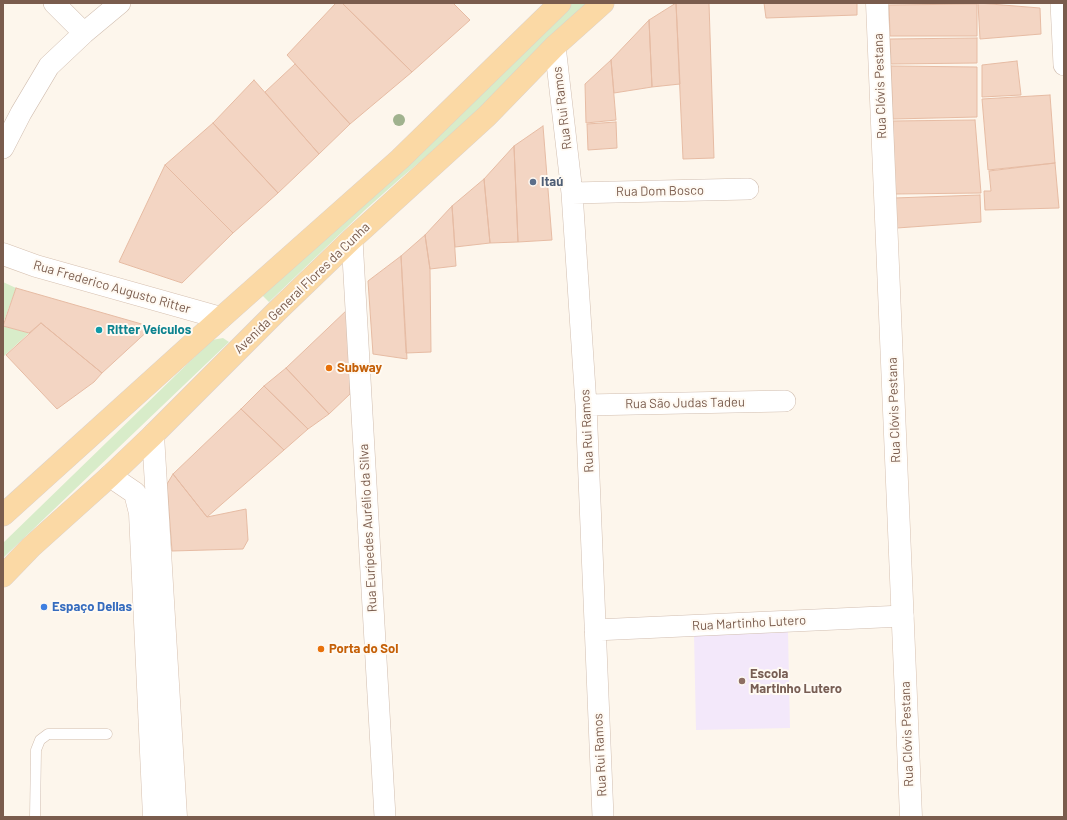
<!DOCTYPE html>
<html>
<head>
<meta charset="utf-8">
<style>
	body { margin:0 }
	#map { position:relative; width:1067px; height:820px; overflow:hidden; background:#fdf6ec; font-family:Barlow,sans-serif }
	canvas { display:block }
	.frame { position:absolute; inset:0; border:4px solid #7a5c4d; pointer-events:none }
</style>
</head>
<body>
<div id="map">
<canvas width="1067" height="820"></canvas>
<div class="frame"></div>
</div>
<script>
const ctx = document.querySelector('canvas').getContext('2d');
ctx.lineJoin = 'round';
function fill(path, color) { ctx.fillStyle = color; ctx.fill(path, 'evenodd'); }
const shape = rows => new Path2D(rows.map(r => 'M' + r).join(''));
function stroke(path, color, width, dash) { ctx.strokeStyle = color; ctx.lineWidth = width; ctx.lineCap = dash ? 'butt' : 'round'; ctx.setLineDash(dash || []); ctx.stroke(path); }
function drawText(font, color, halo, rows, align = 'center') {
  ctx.font = font + ' Barlow,sans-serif'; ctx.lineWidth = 4; ctx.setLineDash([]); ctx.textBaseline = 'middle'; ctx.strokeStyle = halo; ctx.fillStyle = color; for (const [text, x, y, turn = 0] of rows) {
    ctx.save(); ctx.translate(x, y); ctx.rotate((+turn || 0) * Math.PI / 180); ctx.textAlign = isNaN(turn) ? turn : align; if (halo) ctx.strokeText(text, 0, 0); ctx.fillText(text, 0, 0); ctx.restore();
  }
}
const education = shape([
	[788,632,790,728,696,730,694,634]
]);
const green = shape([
	[568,3,591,3,460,128,402,177,365,210,269,302,262,295],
	[3,282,16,288,3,324],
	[3,326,29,333,3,357],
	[223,338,229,342,3,558,3,543,212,340]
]);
const building = shape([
	[336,3,342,3,412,72,350,124,287,55,336,3],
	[342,3,453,3,470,20,412,72,342,3],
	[676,3,709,3,714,158,683,159,676,3],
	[676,3,680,84,652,87,649,20,676,3],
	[764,3,857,3,857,15,766,18,764,3],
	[978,3,1040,8,1041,34,980,39,978,3],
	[977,4,977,36,890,36,889,5,977,4],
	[649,20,652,87,614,93,611,60,649,20],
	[977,38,977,63,891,64,890,39,977,38],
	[611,60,616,120,586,123,585,84,611,60],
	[1017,61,1021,95,982,97,982,65,1017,61],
	[295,64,350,124,319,154,265,92,295,64],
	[891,66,977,67,977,117,893,119,891,66],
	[254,80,319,154,278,193,213,123,254,80],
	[1050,95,1055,163,988,170,982,99,1050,95],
	[975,120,981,193,895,194,893,121,975,120],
	[616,122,617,148,588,150,587,124,616,122],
	[213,123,278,193,233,233,165,165,213,123],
	[543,126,552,240,518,242,514,146,543,126],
	[514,146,518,242,490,243,484,179,514,146],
	[1055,163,1059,208,985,210,984,191,991,191,989,171,1055,163],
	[165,165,233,233,182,283,119,262,165,165],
	[484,179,490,243,455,247,452,206,484,179],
	[980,195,981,222,897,228,894,198,980,195],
	[452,206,456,266,430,269,425,235,452,206],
	[425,235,430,269,431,352,406,353,401,256,425,235],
	[401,256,407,359,373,354,368,281,401,256],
	[16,288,152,327,102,373,41,323,29,333,3,326,16,288],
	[348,309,350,394,329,414,286,368,348,309],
	[41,323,102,373,94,382,57,409,6,355,41,323],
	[286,368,329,414,308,429,264,386,286,368],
	[264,386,308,429,284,450,241,409,264,386],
	[241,409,284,450,207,517,173,474,241,409],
	[173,474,207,517,246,509,248,540,243,549,172,551,167,484,173,474]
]);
const lane = shape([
	[35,817,36,750,40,740,48,734,107,734]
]);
const street = shape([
	[54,3,84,33],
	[1061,3,1064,65],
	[555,46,572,193,586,405,603,817],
	[3,148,21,113,49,66,84,33,120,3],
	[572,193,748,189],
	[352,239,385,817],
	[586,405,785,401],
	[595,630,903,616]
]);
const secondary = shape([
	[877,3,911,817],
	[3,254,36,266,221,318],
	[153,435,176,817],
	[110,476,135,493,140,513,154,817]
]);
const primary = shape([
	[3,515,221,318,400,159,560,3],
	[3,576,31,547,110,476,153,435,277,311,352,239,487,116,555,46,603,3]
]);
const trees = [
	[399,120]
];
const markers = [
	[533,182,4,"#5c6f8a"],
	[99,330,4,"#0f9aa8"],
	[329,368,4,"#e8710a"],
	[44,607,4,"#3f7fe0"],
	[321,649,4,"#e8710a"],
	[742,681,4,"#8d6e63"]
];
const streetNames = [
	["Rua Clóvis Pestana",880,86,-92],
	["Rua Rui Ramos",562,108,-97],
	["Rua Dom Bosco",660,191,-1],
	["Rua Frederico Augusto Ritter",112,287,16],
	["Avenida General Flores da Cunha",302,288,-44],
	["Rua São Judas Tadeu",685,403,-1],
	["Rua Clóvis Pestana",894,410,-92],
	["Rua Rui Ramos",587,431,-93],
	["Rua Eurípedes Aurélio da Silva",368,528,-93],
	["Rua Martinho Lutero",749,623,-3],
	["Rua Clóvis Pestana",907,734,-92],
	["Rua Rui Ramos",600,755,-93]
];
const serviceNames = [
	["Itaú",541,182]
];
const cultureNames = [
	["Ritter Veículos",107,330]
];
const foodNames = [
	["Subway",337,368],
	["Porta do Sol",329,649]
];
const shopNames = [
	["Espaço Dellas",52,607]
];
const educationNames = [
	["Escola",750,674],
	["Martinho Lutero",750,689]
];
fill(education, '#f3e8fa');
fill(green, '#d8ecc9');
fill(building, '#f3d5c3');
stroke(building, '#e6bba3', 1);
stroke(lane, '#d1beb0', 11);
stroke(street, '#d1beb0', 22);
stroke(secondary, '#d6c0b0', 23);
stroke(primary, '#dad1cd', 23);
stroke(lane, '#fff', 10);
stroke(street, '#fff', 21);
stroke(secondary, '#fff', 22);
stroke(primary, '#fbd9a5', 22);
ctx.fillStyle = '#a0b28e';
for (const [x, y] of trees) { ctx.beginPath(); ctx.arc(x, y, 6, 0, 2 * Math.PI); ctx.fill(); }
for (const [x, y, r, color] of markers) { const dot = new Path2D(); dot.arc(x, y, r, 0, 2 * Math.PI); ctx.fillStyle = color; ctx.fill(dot); stroke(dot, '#fffaf3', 1.5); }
drawText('13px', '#7a5c4d', '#fffaf3', streetNames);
drawText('bold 13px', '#4e5e75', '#fffaf3', serviceNames, 'left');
drawText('bold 13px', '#0d838f', '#fffaf3', cultureNames, 'left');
drawText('bold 13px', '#c56008', '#fffaf3', foodNames, 'left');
drawText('bold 13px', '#366cbe', '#fffaf3', shopNames, 'left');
drawText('bold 13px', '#785e54', '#fffaf3', educationNames, 'left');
</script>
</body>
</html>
